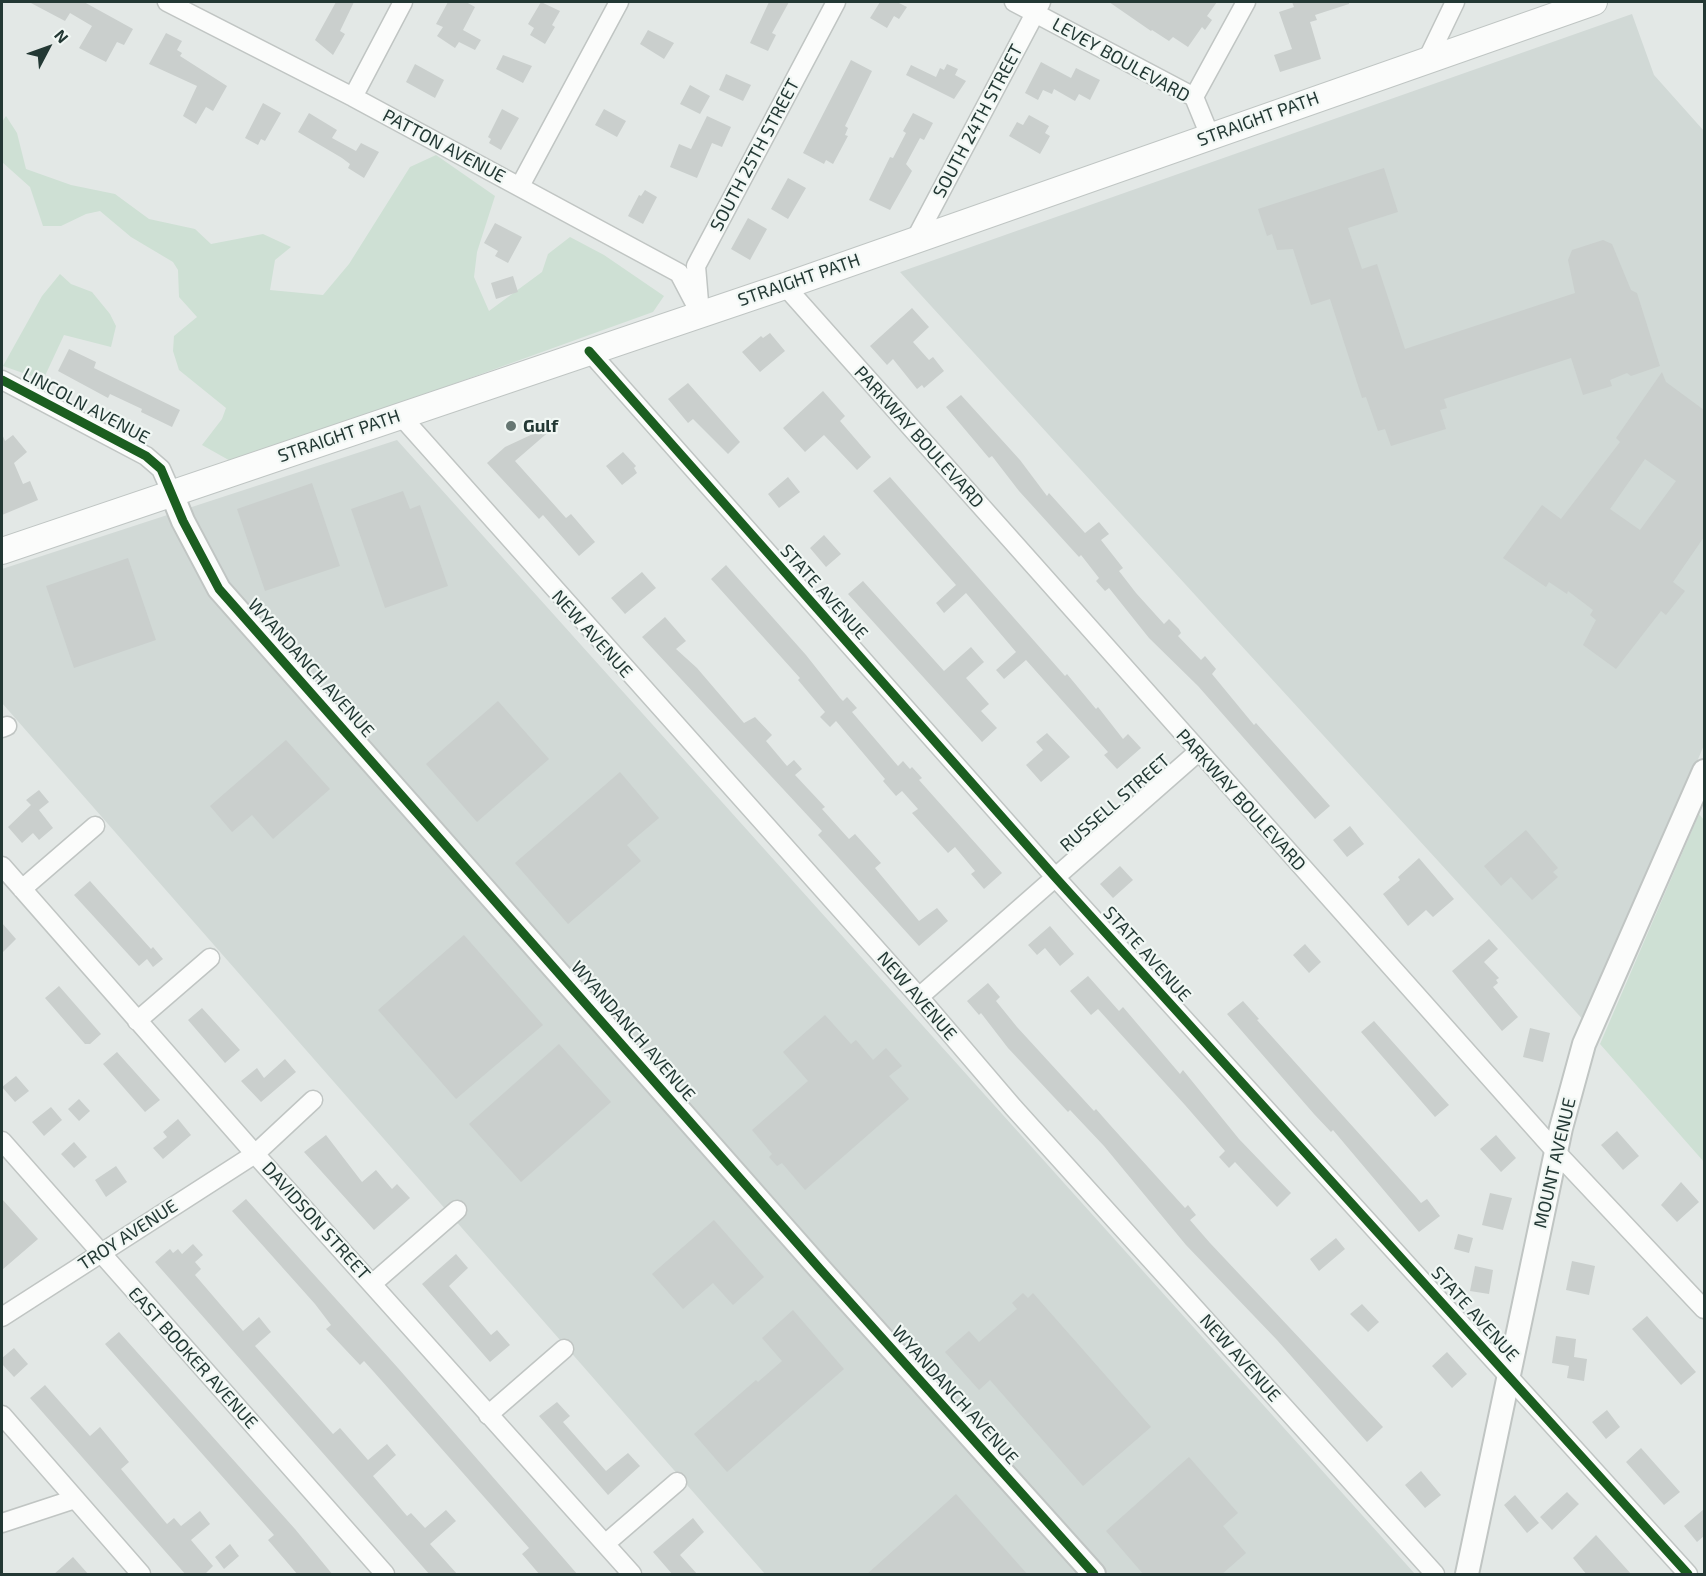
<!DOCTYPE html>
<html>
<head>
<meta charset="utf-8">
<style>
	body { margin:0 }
	#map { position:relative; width:1706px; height:1576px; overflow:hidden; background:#e3e8e6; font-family:"Exo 2",sans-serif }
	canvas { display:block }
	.frame { position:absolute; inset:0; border:3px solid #233834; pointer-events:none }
	.north { position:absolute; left:18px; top:18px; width:60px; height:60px; -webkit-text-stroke:4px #f1f7f4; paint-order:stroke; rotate:49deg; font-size:16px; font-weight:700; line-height:24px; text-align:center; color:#233834 }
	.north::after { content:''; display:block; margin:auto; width:21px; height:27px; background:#233834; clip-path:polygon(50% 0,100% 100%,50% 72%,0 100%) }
</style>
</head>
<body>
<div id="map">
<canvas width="1706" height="1576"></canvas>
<div class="frame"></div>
<div class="north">N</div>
</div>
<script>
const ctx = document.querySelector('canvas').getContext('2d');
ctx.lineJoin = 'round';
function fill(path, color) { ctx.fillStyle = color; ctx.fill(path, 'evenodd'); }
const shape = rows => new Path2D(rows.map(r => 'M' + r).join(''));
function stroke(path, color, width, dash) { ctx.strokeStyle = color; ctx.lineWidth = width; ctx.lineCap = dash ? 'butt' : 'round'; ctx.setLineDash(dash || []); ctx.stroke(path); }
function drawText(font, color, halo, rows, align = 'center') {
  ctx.font = font + ' "Exo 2",sans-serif'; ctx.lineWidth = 4.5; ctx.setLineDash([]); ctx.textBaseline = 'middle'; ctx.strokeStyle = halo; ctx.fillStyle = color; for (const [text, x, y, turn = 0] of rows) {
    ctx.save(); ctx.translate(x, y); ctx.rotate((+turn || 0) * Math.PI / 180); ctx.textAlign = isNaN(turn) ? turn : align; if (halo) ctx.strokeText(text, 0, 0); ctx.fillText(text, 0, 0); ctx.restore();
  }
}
const built = shape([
	[1632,14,1654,75,1704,131,1704,745,1587,1024,900,272],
	[397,440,1415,1574,765,1574,2,703,2,569]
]);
const green = shape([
	[6,116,17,133,26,169,71,185,115,194,149,219,195,229,211,244,263,234,291,247,275,260,270,290,323,295,349,264,410,167,436,155,495,196,477,252,474,277,489,311,542,272,548,254,570,237,604,255,664,296,653,312,234,463,202,445,222,419,226,408,179,370,173,351,174,336,197,317,179,297,178,270,173,262,131,237,100,211,86,214,61,226,43,226,30,187,2,162,2,122],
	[60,274,71,284,92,292,110,314,116,326,111,347,64,335,43,380,3,366,42,296],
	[1699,814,1704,820,1704,1162,1600,1044]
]);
const building = shape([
	[29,2,84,2,133,29,124,45,117,42,106,62,79,48,92,26,70,13,65,21],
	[336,2,354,2,340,31,345,34,333,55,315,40],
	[448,2,466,2,475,7,463,30,481,40,475,50,459,42,455,48,437,36,443,27,436,24],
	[541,2,560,11,552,25,555,27,545,44,530,35,534,28,528,24],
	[769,2,789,2,772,33,776,35,768,51,750,43],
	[880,2,897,2,907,7,899,19,894,16,887,28,870,18],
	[1109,2,1217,2,1207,16,1212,20,1205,30,1202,27,1188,47,1173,37,1169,41,1152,30,1151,31],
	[1292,2,1349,2,1349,4,1315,15,1317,20,1310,22,1321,59,1280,72,1274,55,1292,49,1279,12,1294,7],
	[648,30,674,43,664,59,640,44],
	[166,33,182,41,177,50,182,53,180,56,227,86,213,111,206,107,196,124,183,116,197,86,149,64],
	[503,55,532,66,523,83,496,69],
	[851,60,872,71,845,126,848,128,845,135,848,136,833,164,826,160,824,164,803,153],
	[1041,62,1071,78,1076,68,1100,80,1090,100,1079,94,1075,101,1054,89,1052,94,1043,90,1038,100,1025,93],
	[415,64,444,80,435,98,406,82],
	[947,64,958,69,955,75,966,81,954,99,906,75,911,65,936,77,940,68,944,70],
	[726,74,751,85,743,101,719,90],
	[690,85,710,96,700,114,680,104],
	[263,103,281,113,265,141,261,139,258,145,245,138],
	[502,109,519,118,501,150,489,143,491,139,488,137],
	[604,109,626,121,617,137,595,125],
	[309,113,337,130,332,138,356,151,361,143,379,152,364,178,348,168,350,164,342,158,298,132],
	[913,113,933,123,924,140,920,138,906,164,912,171,890,210,869,200,890,157,893,158,906,133,903,131],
	[1029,115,1049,126,1045,133,1050,136,1040,154,1009,136,1017,122,1023,125],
	[707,116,731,127,722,147,712,143,697,178,670,167,679,144,691,149],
	[1384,168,1398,212,1348,228,1362,269,1377,264,1405,349,1575,293,1568,260,1572,250,1603,240,1612,244,1631,290,1637,293,1660,366,1631,376,1627,373,1610,380,1612,386,1583,395,1571,358,1444,399,1447,408,1440,410,1446,429,1391,446,1385,429,1378,431,1366,397,1362,398,1330,299,1311,305,1293,249,1277,250,1272,234,1267,236,1258,209],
	[788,178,806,188,788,219,771,209],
	[645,190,657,197,643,224,628,216,639,195,641,196],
	[748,218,767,229,750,260,731,249],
	[495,223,522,237,508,263,495,256,498,251,484,243],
	[513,276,518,292,496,299,491,283],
	[912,308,929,327,913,342,929,360,933,357,944,371,924,388,922,385,917,389,893,359,887,365,870,346],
	[770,333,785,351,760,372,742,352,761,336,763,338],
	[69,349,96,362,94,368,180,410,172,427,141,412,142,409,110,394,108,398,58,371],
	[1662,372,1666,382,1704,410,1704,537,1673,582,1685,591,1666,615,1661,611,1616,669,1583,645,1596,620,1590,615,1593,610,1568,591,1567,594,1549,582,1546,587,1503,558,1542,505,1561,519,1620,442,1616,438],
	[1645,459,1676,481,1640,530,1610,509],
	[688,383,740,442,728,454,693,419,688,423,668,399],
	[823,391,845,416,840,421,871,457,857,470,824,435,805,452,783,428],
	[961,395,1020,460,1047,496,1049,493,1085,533,1099,522,1109,534,1101,540,1123,568,1119,571,1136,593,1164,624,1169,619,1179,629,1181,633,1178,636,1201,660,1205,656,1216,669,1212,674,1254,725,1256,723,1330,806,1315,819,1198,686,1149,638,1109,588,1105,591,1096,581,1099,578,1081,555,1079,557,1019,491,992,456,989,458,946,407],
	[550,426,552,429,515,461,566,518,571,514,595,542,579,556,543,515,539,519,487,463,505,447],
	[2,434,5,441,13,435,27,452,14,463,23,484,30,481,38,500,2,515],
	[623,452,636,466,634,468,637,473,622,485,606,466],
	[788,477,800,492,779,508,768,494],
	[890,477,1065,676,1067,674,1096,709,1098,707,1123,739,1128,734,1141,748,1117,769,1104,755,1108,752,1026,660,1004,679,996,670,1016,652,966,593,944,613,936,603,956,585,873,491],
	[312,483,340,566,265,591,237,509],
	[403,491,410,509,420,505,448,586,385,608,351,509],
	[824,535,841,554,826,567,810,548],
	[128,558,156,640,74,668,46,586],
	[726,565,806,655,840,698,843,701,847,697,857,708,852,712,898,766,903,761,910,769,912,767,922,778,919,780,1002,873,984,889,971,874,975,871,955,847,948,853,912,813,918,809,902,791,896,796,883,781,885,779,836,721,830,727,820,717,825,712,798,680,800,678,711,579],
	[642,572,656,588,625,614,611,598],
	[863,581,944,671,971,647,984,662,966,678,989,704,981,711,997,728,982,742,848,594],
	[665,617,686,641,676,649,697,668,744,723,755,717,772,735,766,741,787,766,794,760,802,769,795,775,825,807,822,809,849,839,855,834,881,863,875,868,919,921,937,908,948,921,919,946,818,835,822,831,642,637],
	[498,701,549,759,477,822,426,764],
	[1047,733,1070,757,1041,782,1026,765,1043,750,1036,742],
	[286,740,330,789,273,839,252,815,232,832,210,806],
	[620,772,659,818,627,845,641,861,568,924,515,863],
	[39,790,49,802,39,810,53,828,39,840,33,833,22,843,8,827,31,805,26,800],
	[1350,826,1364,844,1347,857,1333,840],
	[1526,830,1558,868,1553,872,1558,877,1532,900,1511,877,1501,886,1484,866],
	[1419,858,1454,899,1433,917,1426,910,1408,926,1383,894,1400,880,1398,877],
	[1120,866,1133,880,1113,898,1100,884],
	[90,881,151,949,153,947,163,959,153,967,147,959,139,966,74,895],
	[2,923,16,939,2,953],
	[1050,926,1074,954,1060,966,1045,948,1037,955,1028,945],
	[464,935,543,1025,456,1099,378,1010],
	[1489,939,1498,949,1484,962,1499,978,1496,980,1498,983,1493,987,1518,1017,1502,1031,1452,971],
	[1305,944,1321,962,1309,973,1293,955],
	[1088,976,1119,1011,1123,1007,1180,1074,1183,1070,1239,1139,1291,1193,1277,1207,1235,1162,1229,1168,1219,1157,1225,1151,1185,1105,1098,1009,1091,1015,1070,991],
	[988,983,1000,997,996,1001,1017,1027,1094,1111,1096,1109,1110,1125,1185,1208,1188,1205,1196,1215,1190,1220,1210,1243,1383,1427,1367,1442,1277,1340,1186,1245,1104,1146,1070,1110,1068,1112,1008,1048,981,1013,979,1015,967,1001],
	[59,986,101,1034,90,1044,85,1044,45,998],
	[1243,1001,1259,1019,1257,1020,1416,1197,1421,1203,1427,1199,1440,1216,1419,1232,1333,1130,1331,1132,1314,1114,1227,1014],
	[202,1008,240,1050,225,1063,188,1020],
	[825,1015,851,1044,856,1040,873,1060,886,1048,902,1066,889,1076,909,1099,805,1190,782,1163,777,1166,769,1157,772,1154,752,1130,808,1081,783,1052],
	[1374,1021,1449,1105,1435,1117,1361,1032],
	[1530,1028,1550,1033,1543,1062,1523,1057],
	[559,1044,611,1102,521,1182,469,1124],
	[117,1052,160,1100,145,1112,103,1064],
	[285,1059,296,1072,261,1102,241,1081,257,1068,264,1078],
	[16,1076,29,1091,15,1102,2,1087],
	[79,1099,90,1111,79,1121,68,1109],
	[51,1107,62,1120,44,1136,32,1122],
	[178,1119,191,1135,163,1159,153,1148,167,1137,163,1132],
	[1617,1131,1639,1156,1623,1170,1601,1145],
	[326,1135,362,1182,376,1170,392,1189,397,1184,410,1198,374,1230,304,1152],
	[1496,1135,1516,1158,1501,1172,1480,1149],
	[74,1142,87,1157,74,1168,61,1154],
	[116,1166,127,1182,106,1197,95,1180],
	[1681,1182,1699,1202,1677,1222,1661,1205],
	[1490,1193,1512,1198,1503,1230,1482,1225],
	[2,1199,38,1239,2,1270],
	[246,1199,398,1368,578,1575,540,1575,522,1554,529,1548,374,1372,364,1361,360,1365,326,1329,331,1325,315,1304,232,1211],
	[714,1220,764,1277,733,1305,713,1283,683,1309,652,1274],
	[1458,1234,1473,1238,1469,1253,1454,1249],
	[1336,1238,1345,1249,1319,1271,1310,1259],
	[193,1244,203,1255,195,1262,201,1269,195,1275,243,1331,259,1317,271,1332,255,1346,333,1434,340,1428,368,1460,387,1444,396,1455,373,1476,407,1516,411,1513,425,1528,446,1510,456,1521,430,1544,458,1575,430,1575,155,1262,170,1249,173,1253,178,1249,182,1254],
	[456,1254,468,1268,449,1286,491,1335,497,1330,510,1345,490,1362,422,1284],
	[1572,1261,1595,1266,1589,1295,1566,1290],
	[1475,1266,1493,1270,1489,1294,1470,1291],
	[1023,1293,1028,1298,1033,1293,1151,1427,1083,1486,990,1380,979,1390,945,1352,969,1331,979,1342,1017,1309,1012,1303],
	[1362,1304,1379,1322,1368,1332,1350,1314],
	[793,1310,844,1369,727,1472,694,1434,756,1380,758,1382,782,1361,762,1338],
	[1647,1316,1696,1372,1681,1385,1632,1329],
	[119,1332,295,1529,333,1575,298,1575,268,1540,274,1535,105,1344],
	[1556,1336,1576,1339,1574,1357,1587,1359,1584,1381,1567,1378,1569,1366,1552,1363],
	[14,1348,28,1364,14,1377,2,1364,2,1358],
	[1447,1352,1467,1374,1452,1388,1432,1366],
	[45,1385,90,1436,100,1427,129,1462,121,1469,167,1524,174,1518,181,1526,200,1511,210,1524,191,1540,213,1566,204,1575,186,1575,30,1398],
	[557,1402,570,1416,563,1422,606,1471,628,1453,640,1466,608,1495,539,1416],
	[1607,1410,1620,1427,1606,1439,1592,1422],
	[1641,1448,1680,1492,1664,1505,1626,1462],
	[1189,1457,1238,1513,1223,1526,1246,1553,1221,1575,1144,1575,1106,1531],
	[1421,1471,1441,1495,1425,1508,1405,1485],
	[1567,1492,1579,1504,1552,1530,1540,1517],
	[956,1494,1028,1575,866,1575],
	[1515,1495,1539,1523,1527,1533,1504,1505],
	[1704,1509,1704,1536,1697,1542,1684,1526],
	[693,1518,704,1532,680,1555,698,1575,673,1575,653,1552],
	[1596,1535,1632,1575,1587,1575,1573,1558],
	[230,1544,239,1556,224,1569,215,1557],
	[73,1557,89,1575,53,1575]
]);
const minor = shape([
	[167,2,353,97,679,273,700,313],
	[1014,2,1194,97,1210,136],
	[1428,58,1455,2],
	[353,97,403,2],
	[1194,97,1246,2],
	[520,186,619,2],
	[915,240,1041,2],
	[785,286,1557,1153,1704,1309],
	[699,302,696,266,836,2],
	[589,351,1055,877,1688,1574],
	[2,380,146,456,161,469,172,494],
	[400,415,919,997,1013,1107,1435,1574],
	[2,728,7,726],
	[2,866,255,1154,632,1574],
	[22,889,95,826],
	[919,997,1198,752],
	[137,1021,210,958],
	[2,1141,385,1574],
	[372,1284,457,1210],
	[2,1317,255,1154,313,1100],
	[2,1415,141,1574],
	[488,1415,564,1349],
	[2,1523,75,1499],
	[605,1544,677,1482]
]);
const tertiary = shape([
	[172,494,183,521,219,589,820,1269,1094,1574],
	[1467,1574,1561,1128,1584,1044,1704,771]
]);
const secondary = shape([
	[2,551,785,286,1594,2]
]);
const cycleway = shape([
	[589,351,1055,877,1688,1574],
	[2,380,146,456,161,469,183,521,219,589,820,1269,1094,1574]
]);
const markers = [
	[511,426,6,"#667672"]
];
const streetNames = [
	["LEVEY BOULEVARD",1121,60,29],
	["STRAIGHT PATH",1258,119,-20],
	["SOUTH 24TH STREET",978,121,-62],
	["PATTON AVENUE",444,146,28],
	["SOUTH 25TH STREET",755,155,-62],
	["STRAIGHT PATH",799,280,-19],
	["LINCOLN AVENUE",86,406,28],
	["STRAIGHT PATH",339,436,-19],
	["PARKWAY BOULEVARD",919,437,48],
	["STATE AVENUE",824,592,48],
	["NEW AVENUE",592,634,48],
	["WYANDANCH AVENUE",311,668,48],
	["PARKWAY BOULEVARD",1241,800,48],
	["RUSSELL STREET",1115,803,-41],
	["STATE AVENUE",1147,954,48],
	["NEW AVENUE",917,996,49],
	["WYANDANCH AVENUE",633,1031,49],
	["MOUNT AVENUE",1555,1163,-77],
	["DAVIDSON STREET",316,1221,48],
	["TROY AVENUE",128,1235,-33],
	["STATE AVENUE",1475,1314,48],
	["EAST BOOKER AVENUE",193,1358,48],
	["NEW AVENUE",1240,1358,48],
	["WYANDANCH AVENUE",955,1395,48]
];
const poiNames = [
	["Gulf",523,426]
];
fill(built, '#d1d9d6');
fill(green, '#cee0d4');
fill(building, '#cacfcd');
stroke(minor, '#c0c5c3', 21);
stroke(tertiary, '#c0c5c3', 26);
stroke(secondary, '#bfc5c3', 28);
stroke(minor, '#fbfcfb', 18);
stroke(tertiary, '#fbfcfb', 22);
stroke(secondary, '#fbfcfb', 26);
stroke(cycleway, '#1b5e20', 9);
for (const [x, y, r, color] of markers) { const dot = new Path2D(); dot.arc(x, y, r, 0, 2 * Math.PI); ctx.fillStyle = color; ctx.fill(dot); stroke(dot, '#f1f7f4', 2); }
drawText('18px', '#233834', '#f1f7f4', streetNames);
drawText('bold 18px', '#233834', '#f1f7f4', poiNames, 'left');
</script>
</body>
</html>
